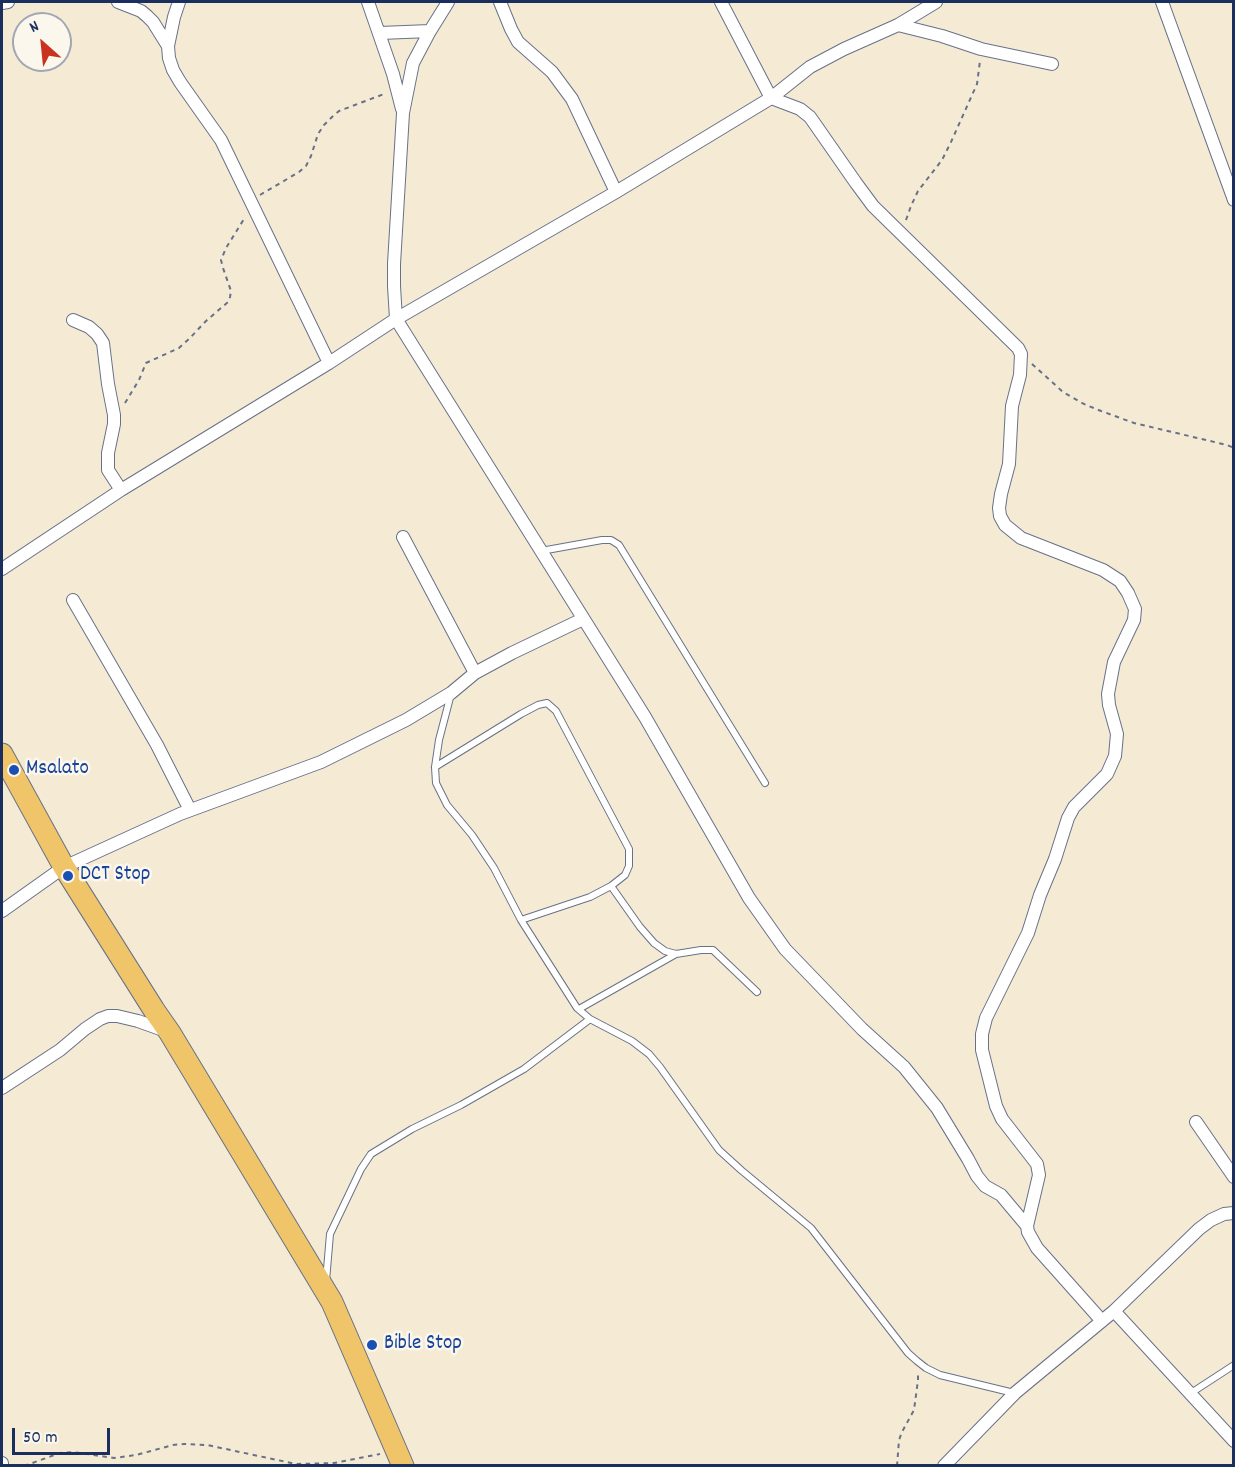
<!DOCTYPE html>
<html>
<head>
<meta charset="utf-8">
<style>
	body { margin:0 }
	#map { position:relative; width:1235px; height:1467px; overflow:hidden; background:#f5ebd5; font-family:Dekko,sans-serif }
	canvas { display:block }
	.frame { position:absolute; inset:0; border:3px solid #1b2f5e; pointer-events:none }
	.north { position:absolute; left:12px; top:12px; width:60px; height:60px; box-sizing:border-box; background:#fbf7ec; border:2px solid #a1a7b3; border-radius:50%; rotate:333deg; font-size:16px; font-weight:700; line-height:24px; text-align:center; color:#1b2f5e }
	.north::after { content:''; display:block; margin:auto; width:21px; height:27px; background:#c8321e; clip-path:polygon(50% 0,100% 100%,50% 72%,0 100%) }
	.scale { position:absolute; left:12px; top:1428px; width:98px; height:27px; box-sizing:border-box; border:3px solid #1b2f5e; border-top:0; padding-left:8px; font-size:18px; line-height:21px; white-space:nowrap; color:#1b2f5e; -webkit-text-stroke:4px #fbf7ec; paint-order:stroke }
</style>
</head>
<body>
<div id="map">
<canvas width="1235" height="1467"></canvas>
<div class="frame"></div>
<div class="north">N</div>
<div class="scale">50 m</div>
</div>
<script>
const ctx = document.querySelector('canvas').getContext('2d');
ctx.lineJoin = 'round';
const shape = rows => new Path2D(rows.map(r => 'M' + r).join(''));
function stroke(path, color, width, dash) { ctx.strokeStyle = color; ctx.lineWidth = width; ctx.lineCap = dash ? 'butt' : 'round'; ctx.setLineDash(dash || []); ctx.stroke(path); }
function drawText(font, color, halo, rows, align = 'center') {
  ctx.font = font + ' Dekko,sans-serif'; ctx.lineWidth = 5; ctx.setLineDash([]); ctx.textBaseline = 'middle'; ctx.strokeStyle = halo; ctx.fillStyle = color; for (const [text, x, y, turn = 0] of rows) {
    ctx.save(); ctx.translate(x, y); ctx.rotate((+turn || 0) * Math.PI / 180); ctx.textAlign = isNaN(turn) ? turn : align; if (halo) ctx.strokeText(text, 0, 0); ctx.fillText(text, 0, 0); ctx.restore();
  }
}
const path = shape([
	[260,195,299,172,306,166,311,156,318,134,324,125,332,117,339,111,384,94],
	[906,220,911,206,918,191,942,160,951,142,977,84,980,61],
	[1032,364,1063,392,1084,404,1101,411,1134,423,1227,445,1234,448],
	[125,403,139,380,146,363,179,348,189,339,206,321,228,302,230,297,231,291,223,268,221,260,226,248,244,219],
	[24,1466,60,1453,73,1452,114,1458,136,1455,173,1445,184,1444,207,1445,296,1464,334,1463,380,1454],
	[897,1466,899,1440,902,1432,914,1410,918,1380,918,1373]
]);
const lane = shape([
	[541,551,602,540,611,540,619,545,765,783],
	[451,694,439,740,435,767,436,783,447,805,472,835,494,868,521,920,577,1008,590,1019,632,1041,649,1054,660,1067,719,1150,741,1170,811,1228,908,1353,917,1361,926,1368,940,1375,1014,1393],
	[435,767,521,714,538,705,547,703,556,711,629,849,629,866,625,875,611,886,590,897,521,920],
	[611,886,640,927,654,943,665,951,676,954,701,950,713,950,757,992],
	[579,1009,676,954],
	[326,1281,330,1234,361,1169,371,1154,412,1129,461,1105,524,1069,590,1019],
	[1191,1393,1234,1365]
]);
const street = shape([
	[118,2,141,11,147,16,153,22,168,46],
	[179,2,174,17,168,46,169,58,173,70,180,82,221,140,329,363],
	[368,2,393,74,402,109],
	[448,2,430,31,413,63,403,113,394,264,394,286,396,319,645,717,749,898,785,949,862,1029,904,1067,937,1108,968,1159,977,1176,985,1186,1001,1195,1027,1226],
	[500,2,511,29,518,42,552,72,572,99,616,192],
	[721,2,771,98,800,109,810,117,856,183,873,206,1018,348,1021,354,1020,375,1012,406,1009,464,1001,494,999,508,1000,516,1005,525,1021,538,1103,570,1120,581,1128,593,1135,609,1134,620,1114,662,1108,694,1109,705,1117,734,1115,756,1107,774,1074,807,1068,818,1055,859,1040,895,1028,933,986,1018,982,1034,982,1050,996,1106,1002,1119,1037,1164,1039,1175,1027,1226,1028,1232,1037,1248,1102,1321],
	[1162,2,1234,200],
	[2,3,8,2],
	[898,25,942,36,981,49,1052,64],
	[380,33,430,31],
	[73,320,89,327,97,334,103,343,108,384,114,415,114,424,108,453,108,470,121,490],
	[403,537,475,673],
	[2,569,121,490,329,363,396,319,616,192,771,98,810,67,844,49,898,25,936,2],
	[73,600,157,745,190,810],
	[2,911,64,867,180,814,321,762,406,720,451,693,475,673,512,653,583,619],
	[2,1088,60,1050,85,1029,100,1019,108,1016,117,1016,138,1021,166,1031],
	[1196,1122,1234,1177],
	[1114,1311,1234,1441],
	[2,1463,2,1466],
	[944,1466,1015,1393,1114,1311,1199,1229,1211,1220,1224,1214,1234,1213]
]);
const highway = shape([
	[2,754,64,867,154,1010,170,1033,332,1302,403,1466]
]);
const markers = [
	[14,770,6,"#1a4fb4"],
	[68,876,6,"#1a4fb4"],
	[372,1345,6,"#1a4fb4"]
];
const transitNames = [
	["Msalato",26,770],
	["DCT Stop",80,876],
	["Bible Stop",384,1345]
];
stroke(lane, '#677188', 8);
stroke(street, '#677188', 14);
stroke(highway, '#677188', 23);
stroke(path, '#677188', 2, [4.5, 4.5]);
stroke(lane, '#fff', 6);
stroke(street, '#fff', 12);
stroke(highway, '#f0c469', 21);
for (const [x, y, r, color] of markers) { const dot = new Path2D(); dot.arc(x, y, r, 0, 2 * Math.PI); ctx.fillStyle = color; ctx.fill(dot); stroke(dot, '#fbf7ec', 2); }
drawText('21px', '#164399', '#fbf7ec', transitNames, 'left');
</script>
</body>
</html>
